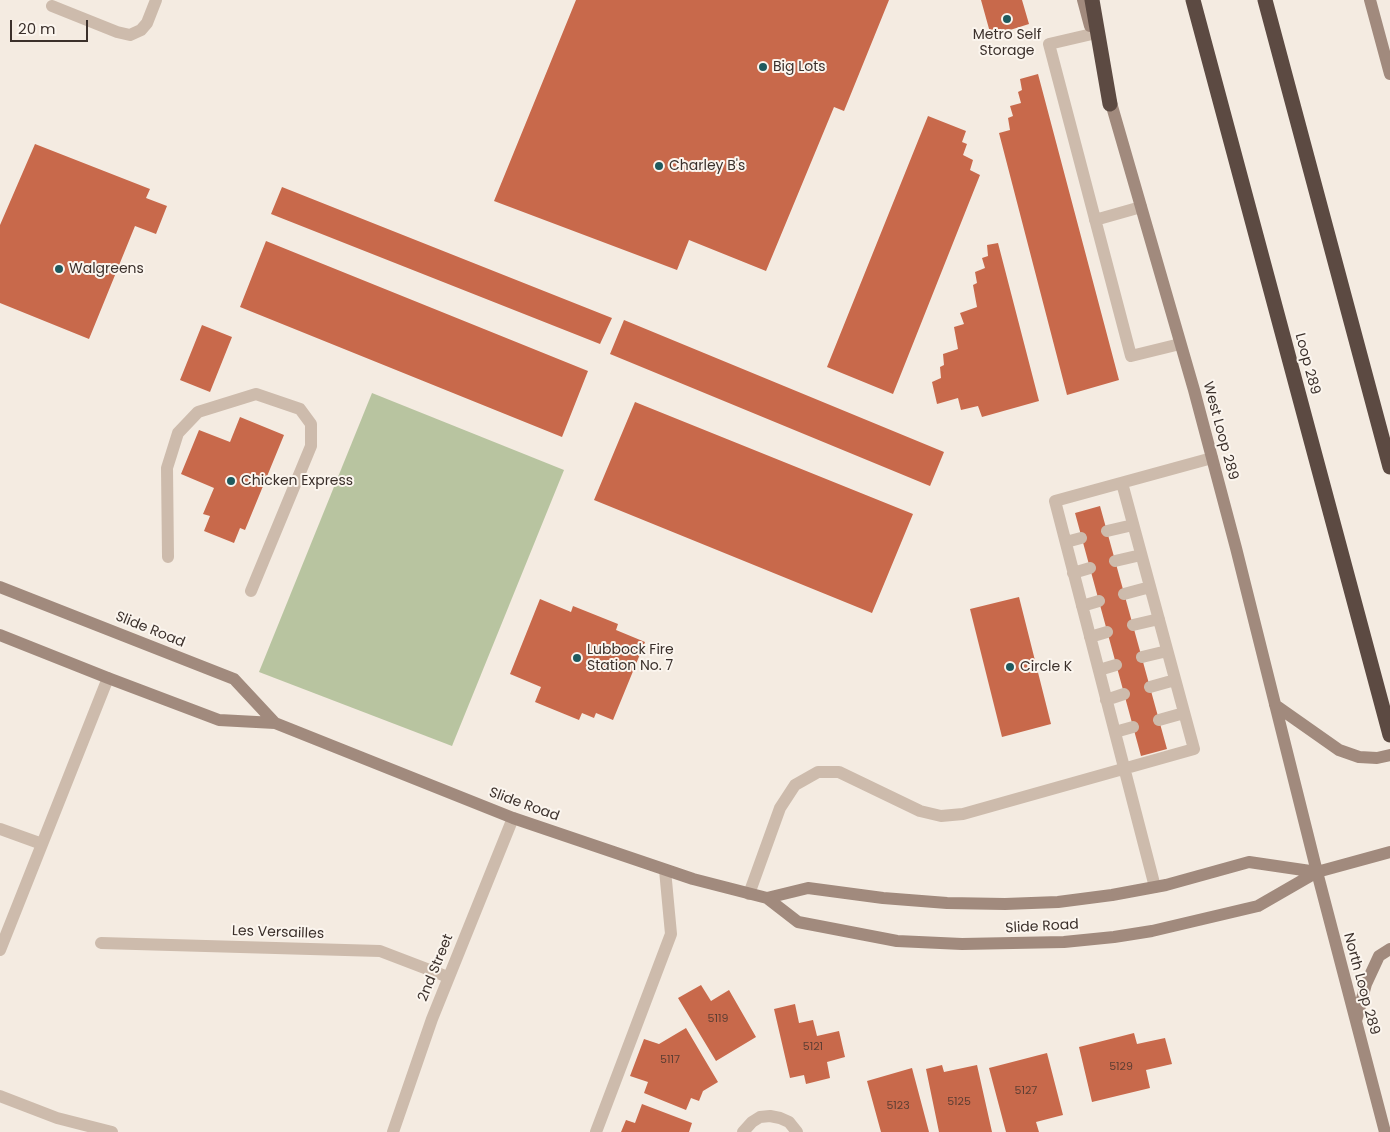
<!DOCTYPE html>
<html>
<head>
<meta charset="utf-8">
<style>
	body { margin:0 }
	#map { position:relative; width:1390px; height:1132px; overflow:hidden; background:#f4ebe1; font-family:Poppins,sans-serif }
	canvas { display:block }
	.scale { position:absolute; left:10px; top:20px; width:78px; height:22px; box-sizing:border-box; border:2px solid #3b302b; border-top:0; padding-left:6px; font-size:15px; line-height:18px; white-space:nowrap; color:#3b302b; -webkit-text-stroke:4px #fbf5ee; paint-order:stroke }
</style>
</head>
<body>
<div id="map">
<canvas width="1390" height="1132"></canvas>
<div class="scale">20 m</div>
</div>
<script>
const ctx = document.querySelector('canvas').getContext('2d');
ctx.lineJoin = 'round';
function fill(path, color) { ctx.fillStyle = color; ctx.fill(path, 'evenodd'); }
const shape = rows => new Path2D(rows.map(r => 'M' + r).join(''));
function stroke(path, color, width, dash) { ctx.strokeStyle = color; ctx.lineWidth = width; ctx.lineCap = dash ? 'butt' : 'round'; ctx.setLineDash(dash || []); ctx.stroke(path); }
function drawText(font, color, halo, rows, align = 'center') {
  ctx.font = font + ' Poppins,sans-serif'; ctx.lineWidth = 4; ctx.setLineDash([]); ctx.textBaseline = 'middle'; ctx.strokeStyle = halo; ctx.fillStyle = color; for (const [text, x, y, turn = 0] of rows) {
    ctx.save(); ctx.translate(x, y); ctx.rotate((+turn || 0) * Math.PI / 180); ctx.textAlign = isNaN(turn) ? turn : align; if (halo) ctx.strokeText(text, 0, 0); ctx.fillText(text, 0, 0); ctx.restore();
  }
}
const green = shape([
	[372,393,564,470,452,746,259,672]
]);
const building = shape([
	[576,0,889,0,844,111,834,107,766,271,689,240,677,270,494,201],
	[981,0,1022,0,1029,24,991,36],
	[1038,74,1119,380,1067,395,999,133,1010,130,1008,118,1013,116,1010,106,1021,103,1018,92,1022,90,1020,79],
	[928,116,966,131,962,142,967,144,963,155,973,160,970,170,980,175,893,394,827,367],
	[35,144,150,189,146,198,167,206,156,234,135,226,89,339,0,303,0,225],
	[282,187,612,318,600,344,271,214],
	[266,241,588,371,562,437,240,307],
	[998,243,1039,401,982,417,978,406,961,410,958,398,937,404,932,382,941,378,940,367,944,365,943,354,958,349,954,327,964,324,960,313,977,307,973,285,977,283,975,272,985,268,982,258,988,256,987,245],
	[624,320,944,452,930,486,610,354],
	[202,325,232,337,210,392,180,380],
	[635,402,913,514,872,613,594,500],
	[240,417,284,435,245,530,240,528,234,543,204,531,210,516,203,514,214,488,181,474,199,430,230,442],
	[1100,506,1167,749,1141,756,1075,513],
	[1019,597,1051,724,1002,737,970,609],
	[540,599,571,612,573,606,618,624,616,630,645,642,613,720,596,713,594,718,582,713,579,720,535,702,541,687,510,674],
	[701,985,711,1001,729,990,756,1037,716,1061,678,998],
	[795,1004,799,1023,813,1020,817,1036,839,1031,845,1057,827,1062,830,1078,806,1084,804,1075,790,1078,774,1009],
	[686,1028,718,1082,703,1091,699,1101,691,1098,686,1110,644,1093,648,1082,630,1076,644,1039,659,1044],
	[1134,1033,1137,1044,1165,1038,1172,1064,1146,1070,1150,1088,1092,1102,1079,1047],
	[1047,1053,1063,1115,1036,1122,1039,1132,1006,1132,989,1068],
	[942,1065,944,1072,977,1065,992,1132,939,1132,926,1069],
	[912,1068,929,1132,881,1132,867,1081],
	[642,1104,692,1123,689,1132,621,1132,626,1120,635,1123]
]);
const lane = shape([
	[52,6,117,32,130,35,141,30,147,23,156,0],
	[1092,34,1049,44,1131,356,1180,344],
	[1095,220,1141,207],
	[1107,531,1133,525],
	[1066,542,1081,538],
	[168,557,167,468,178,433,198,412,256,394,300,409,311,424,311,446,251,591],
	[1115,561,1141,555],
	[1073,573,1090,568],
	[1124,594,1150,587],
	[1082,606,1099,601],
	[1133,625,1159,619],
	[1090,637,1107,632],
	[1142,657,1167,651],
	[1099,670,1116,665],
	[1150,687,1175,680],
	[1106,700,1124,694],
	[1159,720,1184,713],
	[1115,732,1133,727],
	[0,829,42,844],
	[1155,887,1055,501,1212,458],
	[749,894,780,808,795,785,818,772,839,772,920,811,941,816,963,814,1194,749,1122,483],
	[0,950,108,678],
	[596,1132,671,934,665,870]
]);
const street = shape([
	[101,943,380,951,448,977],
	[0,1096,57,1118,112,1132],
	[393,1132,432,1019,513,818],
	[743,1132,752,1122,760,1117,770,1116,780,1118,789,1122,797,1132]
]);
const secondary = shape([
	[1083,0,1090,26],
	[1370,0,1390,74],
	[1109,96,1194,390,1236,548,1317,872,1385,1132],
	[0,587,234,679,275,723],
	[0,635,108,678,219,720,275,723,513,818,693,879,767,898,808,888,883,898,947,903,1005,904,1058,902,1112,895,1166,885,1249,862,1317,872],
	[1275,705,1339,750,1359,757,1377,758,1390,755],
	[767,898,798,922,897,941,962,944,1064,942,1114,937,1152,931,1258,906,1317,872,1390,852],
	[1356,1021,1366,984,1379,956,1390,949]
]);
const highway = shape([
	[1092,0,1110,104],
	[1193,0,1390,735],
	[1265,0,1390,467]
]);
const markers = [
	[1007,19,5,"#1f5a5e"],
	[763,67,5,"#1f5a5e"],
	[659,166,5,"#1f5a5e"],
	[59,269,5,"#1f5a5e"],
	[231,481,5,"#1f5a5e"],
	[577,658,5,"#1f5a5e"],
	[1010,667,5,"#1f5a5e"]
];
const numberNames = [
	["5119",718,1019],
	["5121",813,1047],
	["5117",670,1060],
	["5129",1121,1067],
	["5127",1026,1091],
	["5125",959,1102],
	["5123",898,1106]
];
const poiNames = [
	["Metro Self",1007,35,"center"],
	["Storage",1007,51,"center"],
	["Big Lots",773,67],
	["Charley B's",669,166],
	["Walgreens",69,269],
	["Chicken Express",241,481],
	["Lubbock Fire",587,650],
	["Station No. 7",587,666],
	["Circle K",1020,667]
];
const streetNames = [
	["Loop 289",1307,364,75],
	["West Loop 289",1220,431,75],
	["Slide Road",150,630,22],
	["Slide Road",524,805,20],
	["Slide Road",1042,927,-3],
	["Les Versailles",278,933,2],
	["2nd Street",436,968,-68],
	["North Loop 289",1361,984,75]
];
fill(green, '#b8c4a0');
fill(building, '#c8694b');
stroke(lane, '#cdbbac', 12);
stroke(street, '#cdbbac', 12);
stroke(secondary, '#a18a7d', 12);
stroke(highway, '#5c4a42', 15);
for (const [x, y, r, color] of markers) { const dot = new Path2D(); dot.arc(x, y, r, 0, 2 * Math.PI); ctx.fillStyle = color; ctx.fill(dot); stroke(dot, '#fbf5ee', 2); }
drawText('11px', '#5e3e33', null, numberNames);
drawText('14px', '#3b302b', '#fbf5ee', poiNames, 'left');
drawText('14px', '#3b302b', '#fbf5ee', streetNames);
</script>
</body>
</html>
